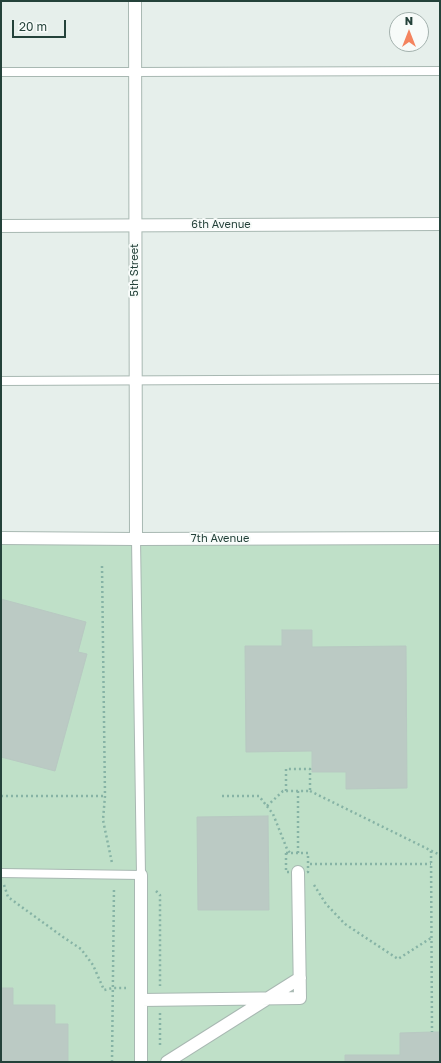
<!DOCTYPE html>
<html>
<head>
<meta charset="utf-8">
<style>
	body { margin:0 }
	#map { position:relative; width:441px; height:1063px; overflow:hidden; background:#e6efeb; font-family:"Golos Text",sans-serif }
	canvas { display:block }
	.frame { position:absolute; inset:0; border:2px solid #24423a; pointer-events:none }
	.north { position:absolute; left:389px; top:12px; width:40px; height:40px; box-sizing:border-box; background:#f7fbf9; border:1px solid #a3b1ad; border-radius:50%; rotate:0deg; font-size:11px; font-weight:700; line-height:16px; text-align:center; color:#24423a }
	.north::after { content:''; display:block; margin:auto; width:14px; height:18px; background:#f4845f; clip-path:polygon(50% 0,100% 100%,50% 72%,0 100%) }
	.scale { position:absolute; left:12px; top:20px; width:54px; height:18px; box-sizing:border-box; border:2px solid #24423a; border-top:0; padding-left:5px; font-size:12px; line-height:14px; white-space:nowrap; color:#24423a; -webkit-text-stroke:3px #f7fbf9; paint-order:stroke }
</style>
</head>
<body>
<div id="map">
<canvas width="441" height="1063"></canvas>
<div class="frame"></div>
<div class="north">N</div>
<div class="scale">20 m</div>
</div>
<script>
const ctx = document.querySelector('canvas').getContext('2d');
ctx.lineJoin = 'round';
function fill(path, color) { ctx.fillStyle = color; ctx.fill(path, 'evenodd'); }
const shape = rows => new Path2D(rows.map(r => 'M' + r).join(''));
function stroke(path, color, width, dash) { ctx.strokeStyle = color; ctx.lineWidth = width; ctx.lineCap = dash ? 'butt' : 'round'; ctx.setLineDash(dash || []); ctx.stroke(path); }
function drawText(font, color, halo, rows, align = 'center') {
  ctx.font = font + ' "Golos Text",sans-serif'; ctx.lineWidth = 4; ctx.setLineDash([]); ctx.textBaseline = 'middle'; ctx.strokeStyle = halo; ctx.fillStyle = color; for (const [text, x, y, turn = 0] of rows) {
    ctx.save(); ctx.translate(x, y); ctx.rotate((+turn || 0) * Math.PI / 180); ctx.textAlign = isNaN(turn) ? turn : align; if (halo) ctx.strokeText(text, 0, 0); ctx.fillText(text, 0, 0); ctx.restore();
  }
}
const green = shape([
	[1,537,440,539,440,1062,1,1062]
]);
const building = shape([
	[1,599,86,622,78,652,87,654,55,771,1,757,1,599],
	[282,630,312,630,312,647,406,646,407,788,346,789,346,772,312,772,312,751,246,752,245,646,282,646,282,630],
	[268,816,269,910,198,910,197,817,268,816],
	[1,988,13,988,13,1005,55,1005,55,1024,68,1024,68,1062,1,1062,1,988],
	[432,1032,440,1032,440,1062,345,1062,345,1055,400,1055,400,1033,432,1032]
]);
const path = shape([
	[102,566,105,796,103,820,112,863],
	[298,791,298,853],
	[310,791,440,855],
	[1,796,105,796],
	[222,796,259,796,273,814,287,849,290,853],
	[267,806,283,791,310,791,310,769,286,769,286,791],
	[431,851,432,1032],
	[286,853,308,853,308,872,286,872,286,853],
	[310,864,431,864],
	[4,885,8,897,63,937,81,949,93,965,104,990,113,988,126,988],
	[314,885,326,904,345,924,398,959,431,938],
	[156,891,160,895,160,986],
	[160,1013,160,1048],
	[112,1062,114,887]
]);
const service = shape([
	[1,72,135,72,440,71],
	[1,381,440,379],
	[1,873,141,875,136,539]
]);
const pedestrian = shape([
	[141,875,141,1062],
	[141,1000,300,998,298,872],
	[167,1062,300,978]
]);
const minor = shape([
	[1,226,440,224]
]);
const tertiary = shape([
	[135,1,136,539],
	[1,538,136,539,440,538]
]);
const streetNames = [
	["6th Avenue",221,225],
	["5th Street",135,270,-90],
	["7th Avenue",220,539]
];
fill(green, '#bfe0c8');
fill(building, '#bbcac4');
stroke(building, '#b8c9c2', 1);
stroke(service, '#a8b8b2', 10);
stroke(pedestrian, '#a8b8b2', 14);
stroke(minor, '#a8b8b2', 14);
stroke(tertiary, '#a8b8b2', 14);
stroke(path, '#86b3a5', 2.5, [2, 3]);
stroke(service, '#fff', 8);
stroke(pedestrian, '#fff', 12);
stroke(minor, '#fff', 12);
stroke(tertiary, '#fff', 12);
drawText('11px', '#24423a', '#f7fbf9', streetNames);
</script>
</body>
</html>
